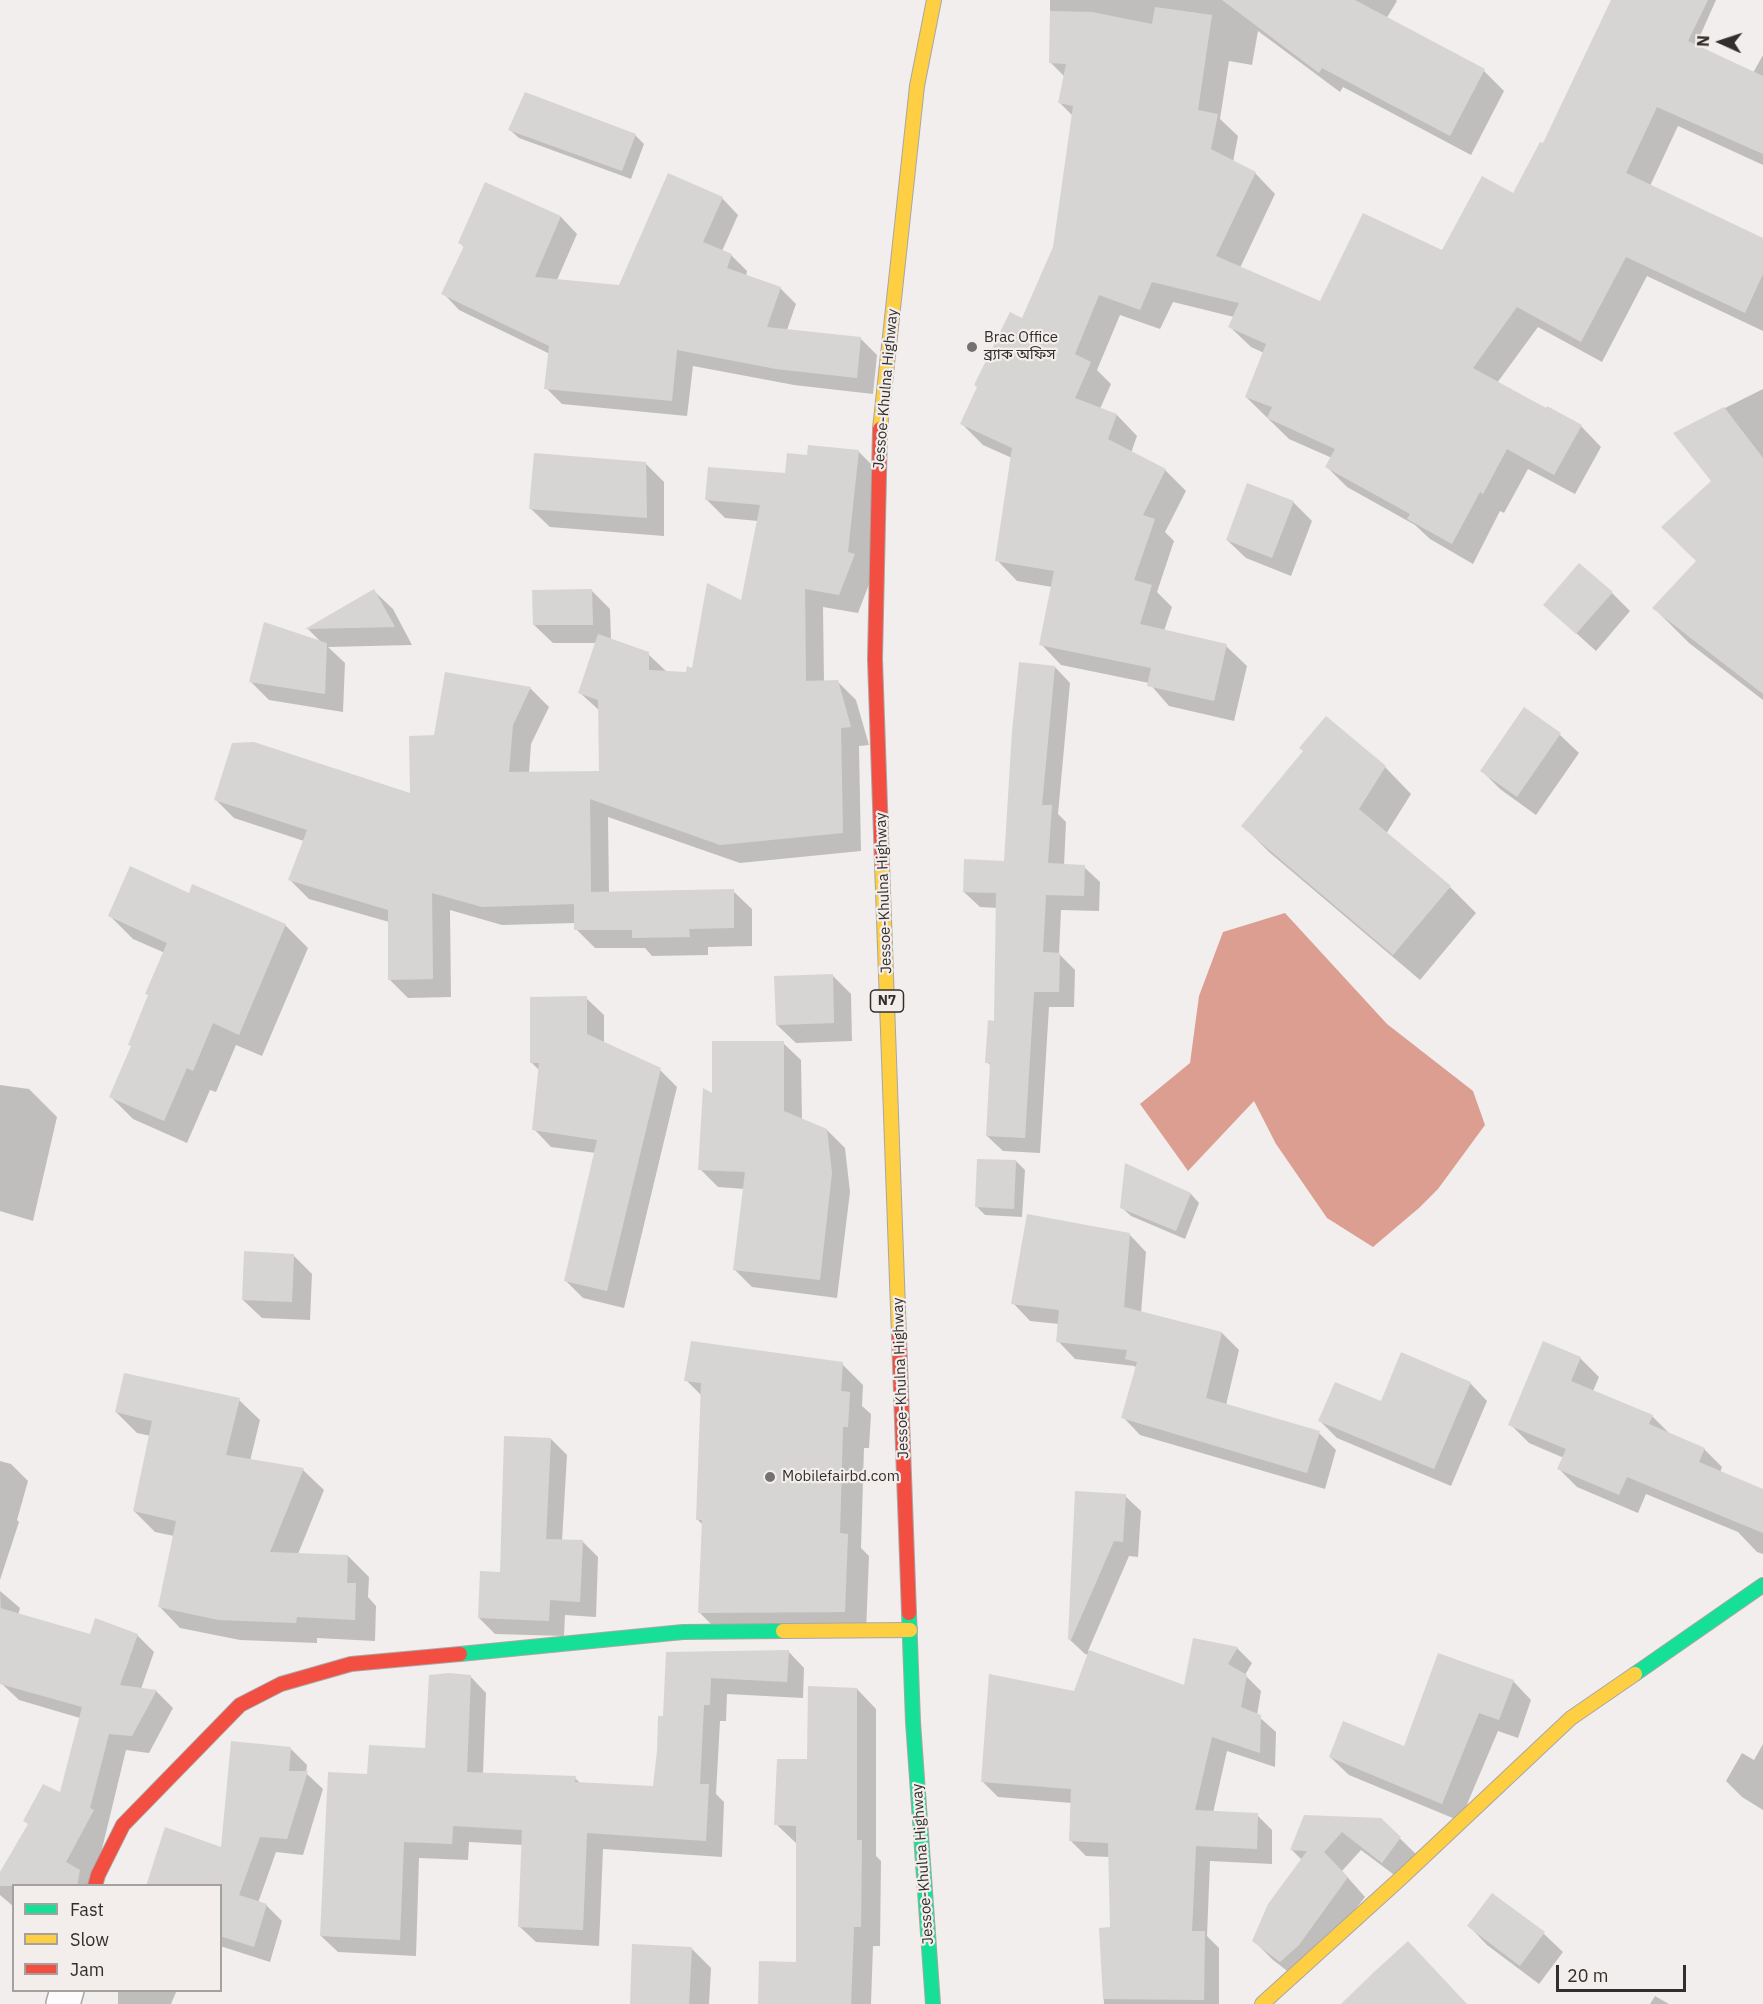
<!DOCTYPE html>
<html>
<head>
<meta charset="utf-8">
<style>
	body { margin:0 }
	#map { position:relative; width:1763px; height:2004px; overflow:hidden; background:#f1eeed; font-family:"IBM Plex Sans",sans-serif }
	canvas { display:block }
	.legend { position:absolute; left:12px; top:1884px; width:210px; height:108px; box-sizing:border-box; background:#f3edeb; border:2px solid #a5a19f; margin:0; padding:8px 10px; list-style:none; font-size:18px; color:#312f2e }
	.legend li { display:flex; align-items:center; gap:12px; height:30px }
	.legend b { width:30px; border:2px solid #a5a19f }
	.north { position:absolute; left:1691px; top:12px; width:60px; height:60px; -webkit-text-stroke:4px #f3edeb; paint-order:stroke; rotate:273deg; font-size:16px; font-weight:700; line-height:24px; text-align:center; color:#312f2e }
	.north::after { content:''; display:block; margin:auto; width:21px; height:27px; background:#312f2e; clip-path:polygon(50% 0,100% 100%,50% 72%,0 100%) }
	.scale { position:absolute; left:1556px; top:1965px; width:130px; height:27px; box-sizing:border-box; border:3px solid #312f2e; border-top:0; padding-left:8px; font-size:18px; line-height:21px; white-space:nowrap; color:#312f2e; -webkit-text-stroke:4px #f3edeb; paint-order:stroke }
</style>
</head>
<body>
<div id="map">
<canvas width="1763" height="2004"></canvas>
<ul class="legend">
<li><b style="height:8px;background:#16e098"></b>Fast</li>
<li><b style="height:8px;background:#ffcf43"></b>Slow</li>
<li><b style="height:8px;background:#f24e42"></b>Jam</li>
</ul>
<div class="north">N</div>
<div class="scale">20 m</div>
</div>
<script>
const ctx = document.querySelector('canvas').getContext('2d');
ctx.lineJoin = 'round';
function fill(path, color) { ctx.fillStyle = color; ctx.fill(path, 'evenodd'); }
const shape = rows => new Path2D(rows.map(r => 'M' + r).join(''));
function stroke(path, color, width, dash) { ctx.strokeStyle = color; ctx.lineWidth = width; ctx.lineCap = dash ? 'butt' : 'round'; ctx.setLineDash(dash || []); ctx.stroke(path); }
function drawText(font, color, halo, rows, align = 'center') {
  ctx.font = font + ' "IBM Plex Sans","Noto Sans Bengali",sans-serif'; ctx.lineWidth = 4.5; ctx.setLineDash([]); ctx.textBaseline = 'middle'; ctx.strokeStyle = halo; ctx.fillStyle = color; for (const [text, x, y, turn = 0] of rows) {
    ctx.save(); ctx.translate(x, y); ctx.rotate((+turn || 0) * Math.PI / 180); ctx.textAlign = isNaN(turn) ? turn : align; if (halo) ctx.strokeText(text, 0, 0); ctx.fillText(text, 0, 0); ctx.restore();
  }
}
const water = shape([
	[1285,913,1387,1024,1473,1091,1485,1125,1438,1189,1419,1208,1373,1247,1327,1218,1276,1144,1254,1101,1188,1171,1140,1104,1190,1063,1199,996,1223,932]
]);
const shadow = shape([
	[1050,0,1396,0,1397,1,1386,19,1484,71,1504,91,1471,155,1343,87,1340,92,1258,31,1252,65,1229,61,1220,119,1238,136,1233,162,1255,173,1275,194,1240,268,1321,303,1442,252,1514,195,1544,145,1613,0,1716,0,1688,63,1753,73,1763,55,1763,165,1678,126,1650,186,1763,239,1763,331,1647,276,1602,362,1538,327,1497,383,1581,426,1601,447,1575,494,1528,469,1504,513,1500,511,1473,564,1430,539,1415,525,1347,487,1327,467,1332,458,1289,439,1246,397,1264,353,1251,347,1230,327,1234,317,1173,302,1160,329,1120,315,1097,370,1111,384,1100,409,1117,415,1137,436,1131,453,1165,470,1186,491,1165,532,1174,541,1157,592,1172,607,1164,631,1226,646,1247,666,1234,721,1169,706,1149,683,1061,665,1041,644,1052,587,1017,581,997,560,1012,458,983,445,962,424,1023,320,1054,248,1073,116,1060,103,1065,77,1050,62],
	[510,130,635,135,644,144,631,179,519,138],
	[486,184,561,217,577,234,557,280,620,286,722,198,738,215,722,251,731,255,747,271,746,276,780,288,796,304,787,330,860,338,877,355,873,394,794,385,693,366,687,416,562,404,546,388,550,354,459,310,443,293,465,248,460,243],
	[1763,389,1763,700,1689,643,1654,608,1698,561,1713,482,1675,433],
	[858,451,877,470,873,574,858,613,823,607,824,682,837,681,856,700,869,745,859,746,861,851,740,863,608,817,609,893,733,891,752,909,752,946,708,947,708,955,652,956,645,948,595,948,576,929,576,923,502,925,450,910,451,997,408,998,389,979,389,922,309,899,290,880,304,841,234,818,215,799,411,795,436,736,530,688,549,707,531,744,529,773,600,772,600,711,579,692,597,643,553,643,534,625,592,591,610,609,611,640,648,654,667,672,688,673,694,670,742,602,758,521,725,518,706,499,787,474,808,457],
	[645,463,664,482,664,536,550,527,531,509],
	[1293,502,1312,521,1291,576,1246,558,1227,540],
	[374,591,393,609,412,645,328,647,345,663,343,712,269,700,251,682,322,643,308,629],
	[1612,593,1630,611,1596,651,1545,605],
	[1055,667,1070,683,1058,814,1066,822,1064,866,1084,867,1100,882,1099,911,1061,910,1059,954,1075,970,1074,1007,1049,1007,1040,1153,1003,1151,987,1136,991,1066,987,1062,996,1022,998,908,980,907,964,892,1005,863],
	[1524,710,1560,735,1579,753,1536,815,1500,789,1482,771],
	[1326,719,1385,767,1411,794,1386,834,1450,887,1476,913,1420,980,1269,852,1243,826,1305,752],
	[189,895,285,925,308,948,262,1056,236,1045,216,1092,210,1090,187,1143,133,1119,111,1097,132,1047,165,953,133,939,110,916],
	[832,975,851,994,852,1041,796,1043,777,1025],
	[586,998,604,1015,604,1043,660,1070,677,1087,624,1308,583,1298,566,1281,596,1153,551,1147,534,1129,540,1071,531,1062],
	[783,1043,801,1060,802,1120,827,1130,845,1148,850,1192,837,1298,752,1287,734,1269,745,1189,718,1187,700,1169,714,1095],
	[0,1085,29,1089,57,1117,33,1221,0,1211],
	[1016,1161,1025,1170,1022,1217,985,1215,976,1206],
	[1126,1165,1191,1194,1199,1203,1185,1239,1131,1216,1121,1207],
	[1129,1234,1146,1252,1141,1313,1222,1333,1239,1350,1226,1405,1319,1433,1336,1450,1325,1489,1140,1435,1123,1417,1137,1368,1134,1366,1075,1359,1058,1341,1059,1324,1030,1321,1013,1303],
	[293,1255,312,1274,310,1320,262,1318,243,1300],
	[1580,1358,1599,1377,1593,1391,1652,1416,1671,1435,1704,1449,1722,1467,1720,1473,1763,1491,1763,1554,1757,1552,1738,1532,1646,1494,1638,1513,1577,1487,1559,1469,1564,1458,1529,1443,1510,1424],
	[842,1364,863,1385,862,1406,871,1414,869,1448,864,1448,861,1548,869,1556,866,1633,721,1634,700,1613,703,1525,697,1519,702,1396,686,1380],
	[1470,1383,1487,1401,1451,1486,1337,1438,1320,1421,1381,1403],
	[239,1400,260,1420,250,1461,303,1470,324,1490,298,1554,348,1556,369,1577,368,1597,376,1606,375,1641,317,1638,317,1643,240,1640,180,1628,160,1607,174,1536,155,1532,134,1511,151,1436,137,1433,116,1412],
	[551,1439,567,1455,562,1541,582,1541,598,1557,596,1617,565,1615,564,1636,495,1634,479,1618,501,1573],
	[0,1461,11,1464,28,1481,17,1520,19,1522,0,1580],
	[1125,1496,1141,1511,1138,1557,1129,1556,1088,1651,1185,1687,1237,1648,1252,1663,1245,1675,1261,1691,1257,1715,1276,1732,1275,1767,1227,1751,1213,1813,1257,1815,1272,1830,1272,1864,1210,1861,1207,1936,1219,1948,1219,2004,1104,2004,1100,1929,1112,1929,1110,1857,1086,1856,1071,1841,1072,1803,998,1797,982,1781,1075,1692,1089,1655,1085,1654,1069,1639],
	[0,1591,20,1608,18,1615,91,1636,137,1635,154,1652,141,1689,156,1691,173,1708,149,1753,126,1750,93,1886,14,1886,14,1907,0,1895,0,1875,61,1795,80,1718,19,1700,2,1684],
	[788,1651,804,1668,803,1698,727,1694,726,1721,720,1721,716,1794,724,1802,722,1857,603,1849,599,1946,536,1942,519,1926,523,1845,469,1842,468,1860,419,1858,416,1956,338,1952,321,1936,369,1775,427,1749,470,1676,486,1693,483,1774,575,1778,581,1784,654,1788,665,1718,667,1654],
	[1513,1681,1531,1700,1518,1738,1498,1731,1460,1821,1349,1775,1330,1757,1405,1748],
	[857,1689,876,1709,876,1856,881,1861,880,1946,873,1946,871,2004,760,2004,797,1964,797,1844,776,1824,808,1761],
	[1763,1744,1763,1810,1742,1797,1726,1781,1742,1753,1754,1760],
	[291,1749,307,1765,306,1773,323,1789,303,1855,276,1852,258,1903,266,1905,282,1921,270,1962,220,1946,223,1849],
	[1305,1817,1381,1820,1419,1857,1401,1880,1361,1850,1342,1871,1365,1897,1299,1980,1273,1960,1254,1941,1302,1860,1292,1850],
	[1492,1895,1544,1934,1563,1952,1539,1984,1487,1945,1469,1926],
	[692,1949,711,1968,709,2004,631,2004],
	[118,1990,177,1990,171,2004,118,2004],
	[1655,1996,1669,2004,1650,2004]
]);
const building = shape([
	[1222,0,1355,0,1485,69,1450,136,1322,68,1319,73],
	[1611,0,1708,0,1688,41,1763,76,1763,154,1657,107,1626,173,1763,238,1763,274,1745,313,1626,257,1581,342,1517,307,1473,368,1546,408,1547,406,1582,425,1554,475,1507,449,1483,494,1480,492,1452,544,1407,519,1410,514,1325,467,1335,449,1267,418,1272,407,1245,397,1266,344,1228,327,1239,303,1152,282,1140,310,1099,295,1075,354,1091,362,1075,398,1117,414,1108,439,1166,469,1143,515,1155,519,1134,580,1152,585,1140,624,1227,644,1214,701,1147,686,1151,668,1039,645,1054,571,995,561,1012,448,960,424,977,387,974,385,1010,312,1022,318,1053,247,1073,106,1058,103,1066,64,1049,63,1050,11,1092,12,1152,24,1155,7,1212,15,1198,110,1218,114,1211,149,1256,172,1216,256,1320,301,1363,213,1442,250,1482,176,1513,193,1540,142,1543,143],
	[525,92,636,134,622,171,508,130],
	[668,173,723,197,703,242,732,254,727,268,781,287,767,327,861,337,857,378,776,369,677,350,672,401,544,389,549,346,441,294,464,246,458,243,485,182,561,216,535,277,619,285],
	[1724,407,1763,458,1763,694,1652,608,1696,561,1661,527,1711,481,1673,433],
	[808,445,859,450,848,552,855,554,839,595,805,589,806,681,838,680,851,727,841,728,843,833,720,845,590,799,591,892,734,889,734,928,689,929,690,937,632,938,632,930,574,930,574,904,482,907,432,893,433,979,388,980,388,910,288,880,307,830,214,800,232,743,254,742,410,793,409,736,434,735,445,672,531,687,513,725,509,772,599,771,598,700,578,693,598,634,649,652,649,670,686,672,687,666,692,668,707,583,741,600,760,505,705,500,708,467,785,473,787,453,807,455],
	[534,453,646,462,647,518,529,509],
	[1247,483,1294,501,1272,558,1226,540],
	[1579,563,1613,592,1576,634,1543,605],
	[374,589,395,627,305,629],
	[592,589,593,625,533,625,532,590],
	[264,622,327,643,325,694,249,682],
	[1019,662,1055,666,1042,805,1052,805,1048,863,1085,865,1084,896,1046,895,1043,952,1060,953,1059,992,1034,992,1025,1138,986,1136,990,1063,985,1063,988,1020,994,1021,996,893,963,892,964,859,1004,861,1012,731],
	[1524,707,1561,733,1517,797,1480,771],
	[1326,716,1386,766,1359,809,1451,886,1393,955,1241,826,1303,751,1299,748],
	[130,866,189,893,192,884,286,924,239,1035,213,1023,193,1071,187,1068,164,1121,109,1097,131,1046,128,1045,148,995,145,994,167,943,108,916],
	[833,974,834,1023,776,1025,774,976],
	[587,996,587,1034,661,1068,607,1291,564,1281,597,1140,532,1130,539,1063,530,1063,530,997],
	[712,1041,784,1041,784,1111,827,1129,832,1173,820,1280,733,1270,745,1172,698,1170,703,1088,712,1093],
	[977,1159,1016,1160,1014,1209,975,1207],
	[1125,1163,1191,1193,1176,1231,1120,1208],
	[1027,1214,1130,1233,1124,1307,1222,1332,1206,1398,1320,1431,1307,1473,1121,1418,1137,1362,1125,1359,1127,1350,1056,1342,1059,1310,1011,1304],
	[244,1251,294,1254,292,1302,242,1300],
	[691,1341,843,1362,841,1391,850,1392,848,1427,843,1427,840,1533,848,1534,845,1612,698,1613,702,1520,696,1520,701,1383,684,1381],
	[1543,1341,1581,1357,1571,1381,1653,1415,1649,1424,1705,1448,1699,1462,1763,1489,1763,1533,1627,1477,1619,1495,1557,1469,1566,1449,1508,1425],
	[1401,1352,1471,1382,1434,1469,1318,1421,1335,1382,1381,1401],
	[124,1373,240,1398,226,1455,304,1468,270,1552,348,1555,347,1583,356,1583,355,1620,297,1617,296,1623,218,1620,158,1607,176,1521,133,1511,152,1421,115,1412],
	[504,1436,551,1438,546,1539,583,1540,580,1602,550,1600,549,1621,478,1618,480,1571,500,1572],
	[1075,1491,1126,1494,1123,1542,1114,1541,1071,1640,1068,1639],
	[0,1608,90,1634,95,1618,138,1634,120,1685,157,1690,132,1736,109,1734,90,1808,94,1810,66,1862,80,1870,77,1886,0,1886,0,1872,28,1824,23,1821,43,1784,60,1792,82,1707,0,1684],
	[1193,1638,1238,1647,1228,1664,1247,1675,1241,1707,1261,1715,1260,1753,1212,1737,1195,1810,1258,1813,1257,1849,1196,1846,1192,1931,1205,1931,1204,2000,1103,1999,1099,1928,1110,1927,1108,1843,1069,1841,1071,1789,981,1782,989,1674,1074,1691,1089,1650,1184,1685],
	[789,1650,787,1682,711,1678,710,1705,704,1705,700,1784,709,1784,706,1841,587,1833,583,1930,518,1927,522,1830,453,1826,452,1844,404,1842,400,1940,320,1936,328,1772,367,1774,369,1745,425,1748,429,1675,449,1673,471,1675,467,1772,576,1776,575,1782,653,1786,657,1751,658,1716,663,1716,666,1652],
	[1438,1653,1514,1680,1499,1720,1479,1713,1442,1804,1329,1757,1343,1721,1404,1746],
	[808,1686,857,1688,857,1840,862,1840,861,1927,854,1927,851,2004,758,2004,759,1961,796,1962,796,1826,774,1825,777,1759,807,1759],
	[231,1741,291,1747,289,1771,308,1771,287,1839,260,1837,239,1895,267,1904,254,1947,220,1936,220,1886,146,1886,165,1827,221,1847],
	[1304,1815,1381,1818,1401,1837,1382,1863,1342,1832,1324,1852,1348,1877,1299,1945,1280,1962,1252,1941,1268,1904,1307,1851,1290,1850],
	[1492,1893,1545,1932,1520,1966,1467,1926],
	[1408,1941,1467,2004,1341,2004,1374,1972],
	[632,1944,692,1947,689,2004,630,2004]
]);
const street = shape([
	[63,2004,67,1990]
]);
const fast = shape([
	[909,1613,913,1722,933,2004],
	[460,1654,683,1632,783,1631],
	[1635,1674,1763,1585]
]);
const slow = shape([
	[880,429,917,86,934,0],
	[882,864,899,1337],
	[783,1631,910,1630],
	[1262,2004,1401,1878,1571,1718,1635,1674]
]);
const jam = shape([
	[880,429,875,659,882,864],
	[899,1337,909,1613],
	[95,1886,98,1875,123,1825,240,1705,281,1684,351,1664,460,1654]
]);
const markers = [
	[972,347,6,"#747271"],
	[770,1477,6,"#747271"]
];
const shields = [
	[887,1001,33]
];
const shieldNames = [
	["N7",887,1001]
];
const poiNames = [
	["Brac Office",984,338],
	["ব্র্যাক অফিস",984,355],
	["Mobilefairbd.com",782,1477]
];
const streetNames = [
	["Jessoe-Khulna Highway",886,389,-85],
	["Jessoe-Khulna Highway",884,893,-92],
	["Jessoe-Khulna Highway",901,1378,-92],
	["Jessoe-Khulna Highway",923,1864,-94]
];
fill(water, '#dc9e91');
fill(shadow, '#0003');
fill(building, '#d7d5d4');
stroke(street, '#a8a6a6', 36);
stroke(fast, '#a8a6a6', 16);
stroke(slow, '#a8a6a6', 16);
stroke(jam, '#a8a6a6', 16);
stroke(street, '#fdfcfc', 33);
stroke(fast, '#16e098', 14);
stroke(slow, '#ffcf43', 14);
stroke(jam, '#f24e42', 14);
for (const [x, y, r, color] of markers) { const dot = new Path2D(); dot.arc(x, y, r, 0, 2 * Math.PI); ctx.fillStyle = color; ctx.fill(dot); stroke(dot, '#f3edeb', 2); }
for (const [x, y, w] of shields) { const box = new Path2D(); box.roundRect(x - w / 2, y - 11, w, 22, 4.5); ctx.fillStyle = '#f3edeb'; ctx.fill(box); stroke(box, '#312f2e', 1.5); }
drawText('bold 14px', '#312f2e', null, shieldNames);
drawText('15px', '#312f2e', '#f3edeb', poiNames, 'left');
drawText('15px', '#312f2e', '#f3edeb', streetNames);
</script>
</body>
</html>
